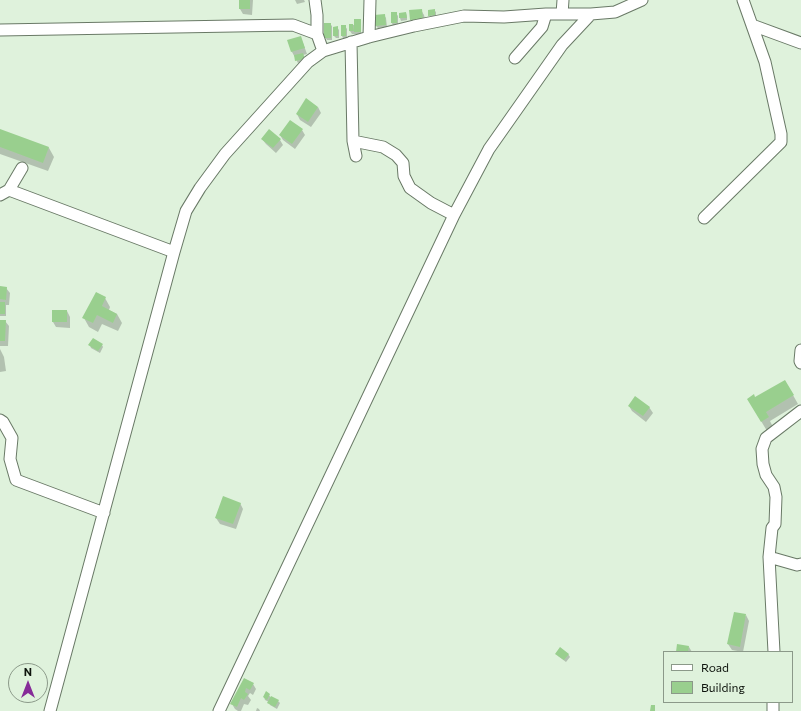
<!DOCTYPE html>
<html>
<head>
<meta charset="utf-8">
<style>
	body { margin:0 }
	#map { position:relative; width:801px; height:711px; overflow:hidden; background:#dff2dc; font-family:Commissioner,sans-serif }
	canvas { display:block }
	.legend { position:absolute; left:663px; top:651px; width:130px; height:52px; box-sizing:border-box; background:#dff2dc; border:1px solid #8b9989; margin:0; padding:5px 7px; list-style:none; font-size:12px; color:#0e140d }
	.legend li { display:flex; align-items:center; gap:8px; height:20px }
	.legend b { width:20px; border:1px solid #8b9989 }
	.north { position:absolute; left:8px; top:663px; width:40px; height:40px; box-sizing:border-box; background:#dff2dc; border:1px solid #8b9989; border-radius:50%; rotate:0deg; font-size:11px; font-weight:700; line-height:16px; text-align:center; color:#0e140d }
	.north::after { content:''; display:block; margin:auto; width:14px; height:18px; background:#862c98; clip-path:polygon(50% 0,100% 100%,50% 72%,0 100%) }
</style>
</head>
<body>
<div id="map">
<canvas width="801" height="711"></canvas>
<ul class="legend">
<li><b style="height:5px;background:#fff"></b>Road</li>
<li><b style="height:11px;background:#99cf8e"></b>Building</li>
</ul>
<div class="north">N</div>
</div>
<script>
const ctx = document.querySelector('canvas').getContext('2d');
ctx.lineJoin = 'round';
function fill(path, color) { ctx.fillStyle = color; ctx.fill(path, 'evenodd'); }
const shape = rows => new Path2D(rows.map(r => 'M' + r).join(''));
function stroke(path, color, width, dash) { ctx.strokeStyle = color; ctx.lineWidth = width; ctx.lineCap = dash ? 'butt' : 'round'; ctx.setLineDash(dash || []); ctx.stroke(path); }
const shadow = shape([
	[240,0,253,0,252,15,243,14,240,9],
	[295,0,304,0,305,2,297,4],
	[421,10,424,15,426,24,414,26,411,20],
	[434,10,436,12,436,17,431,18,429,15],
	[396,13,398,16,398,26,393,26,392,23],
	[406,13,407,16,407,20,401,21,400,18,400,14],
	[384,15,386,18,387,27,378,28,376,26],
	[360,20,361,23,361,34,352,34,350,31,350,25,355,25],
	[330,24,332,26,332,40,327,40,325,37],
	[345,26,347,29,347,38,343,38,342,36],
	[337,27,339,30,339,38,336,38,334,36],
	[300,37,303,43,307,54,303,55,305,61,298,63,292,52,289,41],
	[318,107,321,113,311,127,300,120,297,114],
	[0,130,49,148,54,157,48,171,0,154],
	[302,130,305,135,295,149,283,140,280,135],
	[262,139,280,140,283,145,276,153,266,144],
	[0,287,6,288,10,293,9,305,6,305,6,316,0,316],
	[105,298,110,307,109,310,117,314,122,323,118,331,102,324,98,332,89,327,84,318],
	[67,311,70,317,70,328,56,327,53,322],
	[0,321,5,321,9,326,8,346,0,346],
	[90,345,102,345,103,347,100,353,91,348],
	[0,349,4,357,6,371,0,372],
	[785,381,798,404,770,421,773,427,767,431,748,399,755,398],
	[629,406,649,407,653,413,646,422,632,411],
	[240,503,243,509,236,529,220,524,216,518],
	[746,615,749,621,743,652,732,650,728,644],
	[689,647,692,652,677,652],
	[557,654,568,654,570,657,566,662,558,656],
	[244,679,253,684,256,689,253,695,250,693,248,696,251,700,248,705,244,704,241,711,238,711,235,709,232,704],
	[269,695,271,698,278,701,280,703,277,709,270,705,269,702,265,700,264,697],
	[257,708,259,709,260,711,256,711]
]);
const building = shape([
	[239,0,250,0,250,9,239,9],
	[422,9,423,19,410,20,409,10],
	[435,9,435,15,428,16,428,10],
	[391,12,397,12,397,23,391,23],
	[406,12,407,18,399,18,399,13],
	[385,14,386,25,375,26,374,15],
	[354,19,361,19,361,32,354,32],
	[324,23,331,23,331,38,324,38],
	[349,24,353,24,354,31,349,31],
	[341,25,346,25,346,36,341,36],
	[338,26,338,36,333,36,333,27],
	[301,36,305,48,291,52,287,40],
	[303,53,305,59,295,61,294,55],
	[306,98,318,107,308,122,296,114],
	[290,120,303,129,292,144,279,135],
	[0,129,49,147,43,163,0,147],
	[269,129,281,139,273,148,261,139],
	[0,286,7,287,6,300,0,299],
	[96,292,106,297,102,306,117,314,113,323,97,315,93,323,82,318],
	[0,302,5,302,5,314,0,314],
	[52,310,67,310,67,322,52,322],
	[0,320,6,320,5,341,0,341],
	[93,338,103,344,98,351,88,345],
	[785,380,794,395,766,412,769,417,761,422,747,399,754,394,755,397],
	[635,396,650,407,643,416,628,406],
	[223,496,241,503,233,524,215,518],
	[734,612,746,614,740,647,727,644],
	[677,644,689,646,688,652,676,652],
	[560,647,569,654,564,660,555,654],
	[244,678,254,683,250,690,246,688,245,692,248,694,244,700,241,698,237,707,230,704],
	[266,691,270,694,267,700,263,697],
	[271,696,279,700,275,707,267,703],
	[651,705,655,705,655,711,650,711]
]);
const minor = shape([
	[315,0,317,15,317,34],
	[562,14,563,0],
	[752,25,801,43],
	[0,30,293,25,317,34,323,51],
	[369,37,370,0],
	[351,42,353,141,356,156],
	[515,58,542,27,546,14],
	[353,141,383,147,396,155,403,163,404,176,410,188,431,203,454,215],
	[9,190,174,252],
	[0,195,9,190,22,168],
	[704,218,781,142,781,134,765,62,743,0],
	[801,350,800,361,801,363],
	[0,420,3,422,12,438,10,459,16,480,104,513],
	[769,557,797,565,801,564],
	[774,652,769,557,772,528,775,524,776,497,774,487,766,475,763,464,762,449,766,438,801,411],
	[50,711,174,252,186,211,200,188,225,154,308,62,323,51,369,37,414,26,464,16,504,17,546,14,591,14,615,12,642,0],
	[219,711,454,215,489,149,562,45,591,14],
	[773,711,773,702]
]);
fill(shadow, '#0003');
fill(building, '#99cf8e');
stroke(minor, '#697966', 13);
stroke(minor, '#fff', 11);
</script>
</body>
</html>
